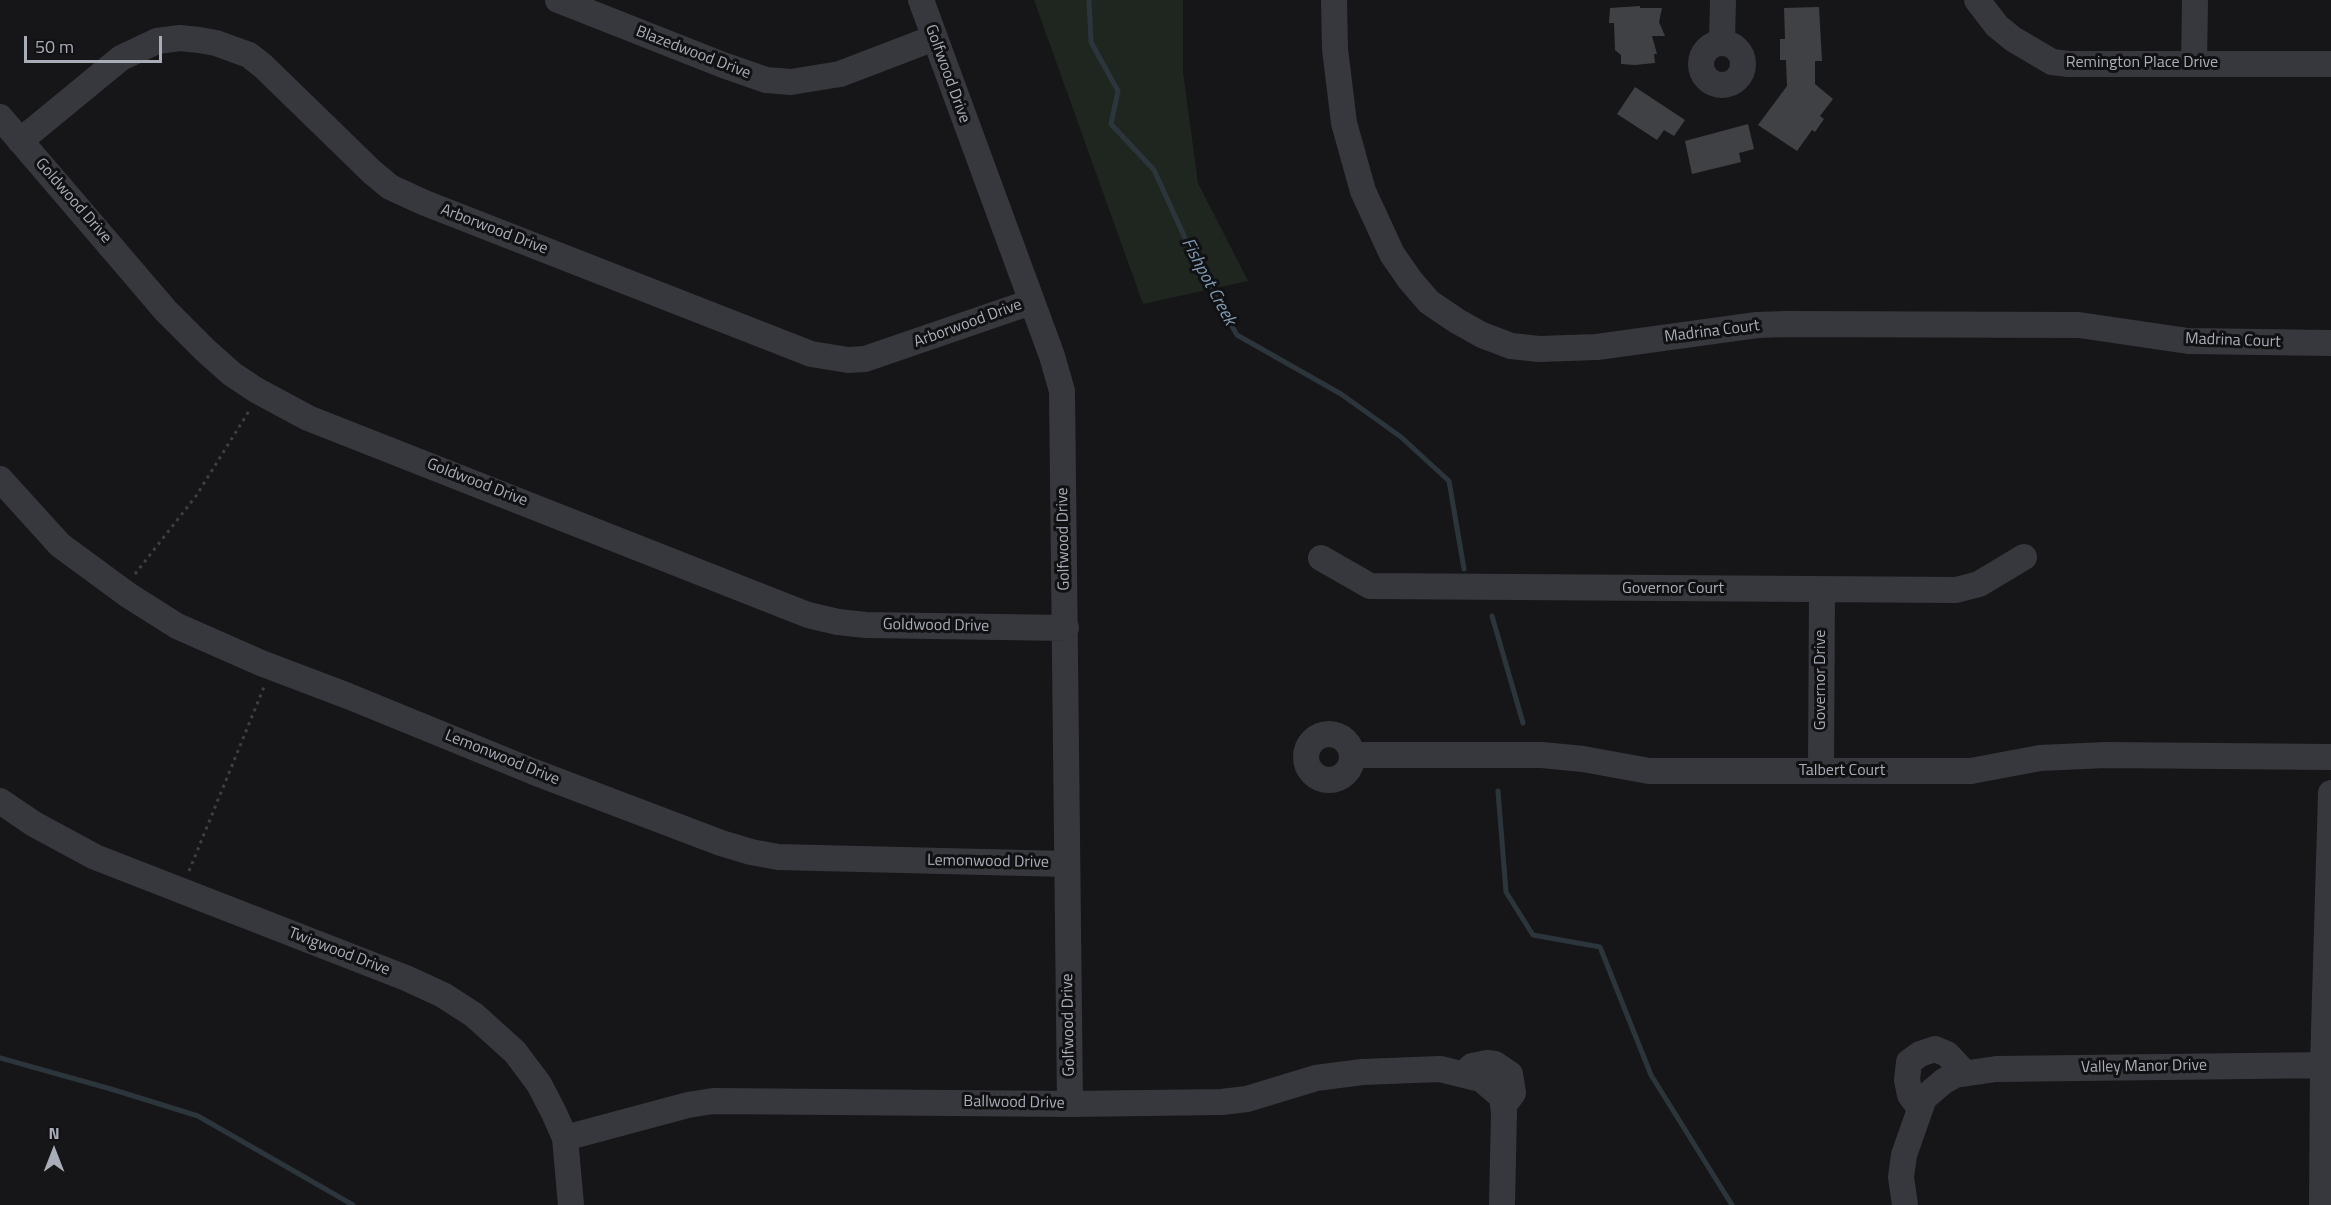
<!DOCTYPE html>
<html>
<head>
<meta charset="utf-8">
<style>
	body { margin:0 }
	#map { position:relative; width:2331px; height:1205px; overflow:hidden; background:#161618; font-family:"Titillium Web",sans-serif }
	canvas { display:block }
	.north { position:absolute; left:24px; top:1121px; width:60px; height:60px; -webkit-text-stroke:4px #111113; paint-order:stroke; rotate:0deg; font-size:16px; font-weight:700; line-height:24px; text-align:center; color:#a8adb8 }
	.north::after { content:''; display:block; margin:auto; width:21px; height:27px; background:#a8adb8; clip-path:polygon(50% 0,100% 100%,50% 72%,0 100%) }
	.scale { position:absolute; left:24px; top:36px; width:138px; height:27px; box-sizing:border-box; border:3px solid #a8adb8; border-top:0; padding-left:8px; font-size:18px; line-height:21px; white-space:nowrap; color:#a8adb8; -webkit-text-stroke:4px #111113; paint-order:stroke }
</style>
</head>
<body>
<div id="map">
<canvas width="2331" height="1205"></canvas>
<div class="north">N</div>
<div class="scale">50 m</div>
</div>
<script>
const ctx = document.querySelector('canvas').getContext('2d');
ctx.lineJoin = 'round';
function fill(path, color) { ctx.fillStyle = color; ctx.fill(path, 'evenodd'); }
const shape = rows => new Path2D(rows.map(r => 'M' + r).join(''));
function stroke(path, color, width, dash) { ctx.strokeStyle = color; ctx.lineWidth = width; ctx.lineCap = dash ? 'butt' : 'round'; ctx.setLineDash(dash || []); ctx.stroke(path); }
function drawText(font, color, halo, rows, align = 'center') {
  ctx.font = font + ' "Titillium Web",sans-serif'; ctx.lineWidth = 6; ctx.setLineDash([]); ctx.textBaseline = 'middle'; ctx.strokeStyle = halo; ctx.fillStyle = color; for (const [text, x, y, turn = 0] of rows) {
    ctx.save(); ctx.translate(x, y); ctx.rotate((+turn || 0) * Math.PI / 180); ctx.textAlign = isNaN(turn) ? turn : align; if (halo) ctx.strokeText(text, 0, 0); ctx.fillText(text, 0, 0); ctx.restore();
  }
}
const green = shape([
	[1034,0,1183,0,1183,72,1198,183,1248,281,1143,304]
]);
const stream = shape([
	[1089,0,1091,42,1118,91,1111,124,1154,170,1196,262,1237,335,1341,394,1401,437,1449,481,1464,569],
	[1492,616,1523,723],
	[1498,791,1506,892,1533,935,1600,947,1651,1075,1732,1205],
	[0,1058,111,1089,198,1116,353,1205]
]);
const building = shape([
	[1640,6,1640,8,1662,8,1659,22,1665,36,1652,36,1657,54,1654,54,1655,63,1635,65,1621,64,1621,55,1615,50,1614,23,1609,23,1610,8],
	[1819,7,1822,61,1815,61,1815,84,1833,99,1820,116,1824,119,1815,132,1812,130,1797,151,1758,125,1787,86,1786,60,1780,60,1780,39,1785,39,1784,8],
	[1635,87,1685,120,1674,136,1664,130,1657,140,1617,114],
	[1748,124,1754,149,1739,153,1741,162,1692,174,1685,141]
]);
const path = shape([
	[135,574,196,496,249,411],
	[189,871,264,687]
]);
const minor = shape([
	[558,0,723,65,766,80,791,82,840,74,934,38],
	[921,0,1052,356,1062,391,1070,1104],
	[1334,0,1335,49,1344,123,1363,191,1392,254,1410,280,1429,302,1457,321,1482,335,1511,346,1539,349,1597,347,1757,325,1786,324,2079,325,2188,341,2331,343],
	[1977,0,1997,26,2013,39,2052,62,2069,64,2331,64],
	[1722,42,1723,0],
	'1701 64a21 21 0 1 1 42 0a21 21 0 1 1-42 0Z',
	[2194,64,2195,0],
	[0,117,166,311,205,350,232,374,256,390,308,418,808,615,838,622,866,625,1066,628],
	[20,141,121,58,157,41,180,38,199,40,216,43,249,55,263,66,372,172,390,187,425,203,811,354,848,360,865,359,1031,302],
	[0,479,60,545,128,595,177,626,261,663,348,696,534,772,721,843,751,852,778,857,1067,864],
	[1321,558,1370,586,1956,590,1979,584,2024,557],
	'1306 757a23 23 0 1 1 46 0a23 23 0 1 1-46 0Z',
	[1352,755,1542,755,1583,759,1649,771,1971,771,2040,758,2106,755,2331,757],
	[1821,771,1822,590],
	[0,801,34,824,95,857,406,978,443,995,474,1015,515,1052,539,1084,554,1113,565,1138,571,1205],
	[1464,1074,1472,1066,1487,1063,1495,1064,1510,1074,1513,1093,1503,1106],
	[1920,1108,1910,1095,1907,1080,1909,1062,1920,1054,1935,1049,1947,1054,1965,1073],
	[565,1138,688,1105,713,1101,1070,1104,1222,1102,1247,1099,1316,1078,1362,1072,1440,1069,1481,1079,1502,1097,1504,1112,1502,1205],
	[1905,1205,1901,1177,1904,1155,1924,1098,1944,1081,1955,1075,1996,1069,2331,1065],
	[2322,1205,2323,1065,2331,793]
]);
const streetNames = [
	["Blazedwood Drive",693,53,21],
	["Remington Place Drive",2142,63],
	["Golfwood Drive",947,74,70],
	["Goldwood Drive",73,201,49],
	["Arborwood Drive",494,230,21],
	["Arborwood Drive",968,324,-20],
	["Madrina Court",1712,332,-7],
	["Madrina Court",2233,341,2],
	["Goldwood Drive",477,483,21],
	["Golfwood Drive",1064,539,-91],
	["Governor Court",1673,589],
	["Goldwood Drive",936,626,1],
	["Governor Drive",1821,680,-90],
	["Lemonwood Drive",502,758,22],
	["Talbert Court",1842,771],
	["Lemonwood Drive",988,862,1],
	["Twigwood Drive",339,952,21],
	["Golfwood Drive",1069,1025,-91],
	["Valley Manor Drive",2144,1067,-1],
	["Ballwood Drive",1014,1103,1]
];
const waterNames = [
	["Fishpot Creek",1208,282,62]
];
fill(green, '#1e261f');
stroke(stream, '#2c353c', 5);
fill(building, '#404145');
stroke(path, '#3d3f44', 3, [3, 4.5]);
stroke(minor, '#37383d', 26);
drawText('16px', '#a8adb8', '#111113', streetNames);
drawText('italic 18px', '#7f9bb3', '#111113', waterNames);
</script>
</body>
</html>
